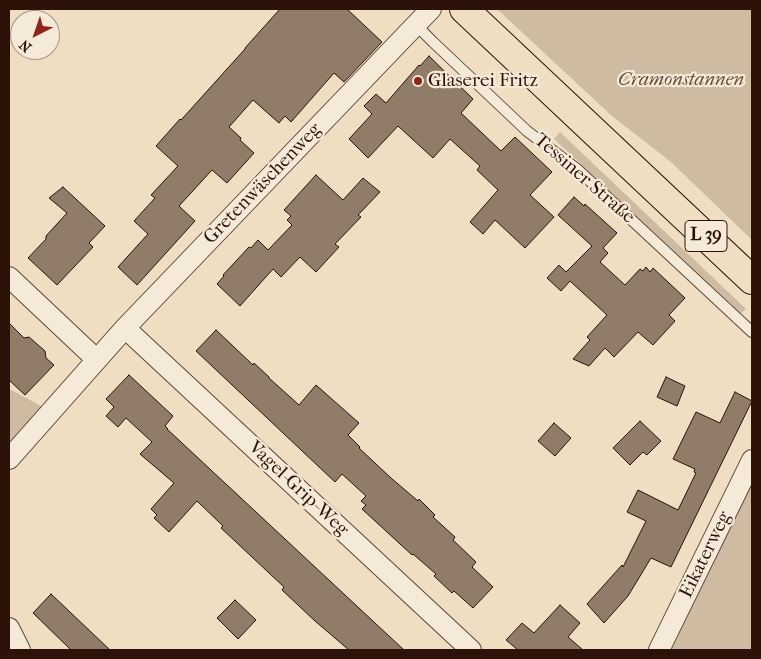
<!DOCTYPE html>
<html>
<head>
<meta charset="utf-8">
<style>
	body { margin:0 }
	#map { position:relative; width:761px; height:659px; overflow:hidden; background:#efdec2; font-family:"IM FELL French Canon",serif }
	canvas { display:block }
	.frame { position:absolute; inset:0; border:10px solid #2c1208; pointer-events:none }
	.north { position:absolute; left:10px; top:10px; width:50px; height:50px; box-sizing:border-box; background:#f5ead7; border:1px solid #a59484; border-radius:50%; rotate:221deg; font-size:14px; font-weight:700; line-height:20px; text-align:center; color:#2c1208 }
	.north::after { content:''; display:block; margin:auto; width:18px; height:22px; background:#8f2418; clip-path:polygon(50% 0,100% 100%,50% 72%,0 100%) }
</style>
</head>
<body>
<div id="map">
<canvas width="761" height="659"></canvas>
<div class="frame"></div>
<div class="north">N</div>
</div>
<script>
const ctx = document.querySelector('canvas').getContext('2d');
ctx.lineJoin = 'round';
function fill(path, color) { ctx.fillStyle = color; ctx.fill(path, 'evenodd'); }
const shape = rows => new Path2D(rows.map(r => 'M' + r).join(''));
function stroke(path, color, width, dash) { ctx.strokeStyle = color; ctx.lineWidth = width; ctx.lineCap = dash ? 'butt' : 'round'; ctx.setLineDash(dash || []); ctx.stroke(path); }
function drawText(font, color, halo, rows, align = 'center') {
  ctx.font = font + ' "IM FELL French Canon",serif'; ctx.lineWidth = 4.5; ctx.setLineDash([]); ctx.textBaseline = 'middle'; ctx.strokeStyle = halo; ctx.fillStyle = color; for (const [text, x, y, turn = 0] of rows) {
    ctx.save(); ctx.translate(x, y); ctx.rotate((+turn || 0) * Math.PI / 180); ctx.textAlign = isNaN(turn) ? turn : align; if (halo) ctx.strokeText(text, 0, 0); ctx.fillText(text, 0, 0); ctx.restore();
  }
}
const green = shape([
	[497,9,752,9,752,240,671,162,612,116],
	[560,132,746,309,741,313,554,139],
	[9,389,51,411,9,459],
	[752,475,752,650,666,650]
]);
const building = shape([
	[280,9,347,9,382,42,344,82,334,73,291,122,285,116,279,123,253,100,229,127,241,138,240,140,254,153,227,183,212,170,179,206,195,221,137,285,118,267,148,234,134,221,155,198,151,195,178,166,156,146,180,119,181,120,245,49,245,48,280,9],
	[429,56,473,99,461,113,501,151,515,137,552,172,530,195,554,217,525,248,495,220,483,234,470,222,498,190,477,170,480,166,450,139,433,158,398,126,368,158,349,139,372,114,364,106,376,94,386,103,419,65,420,66,429,56],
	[316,175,343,200,363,178,380,192,358,215,361,217,335,244,339,247,316,272,300,257,281,277,273,269,240,306,217,284,224,276,223,275,249,247,251,248,258,240,268,250,292,225,287,220,291,216,284,210,316,175],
	[63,187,105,226,89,243,93,247,57,285,28,258,46,239,46,236,67,213,49,198,63,187],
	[574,197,584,206,585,204,617,233,603,248,608,253,600,262,625,285,640,269,643,271,646,267,650,272,653,268,685,298,669,315,675,321,653,345,638,332,614,357,605,348,589,366,573,359,590,340,587,337,607,315,570,281,561,291,547,278,559,265,566,272,592,246,558,215,574,197],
	[9,323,24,338,29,337,45,351,46,358,54,365,25,395,9,380,9,323],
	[216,330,253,365,254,363,269,377,269,378,299,405,316,385,359,423,348,435,360,447,359,448,391,478,418,501,419,499,435,515,433,517,455,537,453,540,476,562,472,567,493,587,473,608,454,591,452,593,434,576,436,574,413,554,412,555,362,509,366,505,361,501,366,496,342,474,335,482,196,351,216,330],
	[129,375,173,416,165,426,168,429,167,429,404,650,349,650,315,621,282,590,284,587,221,528,223,526,197,501,169,532,154,518,157,515,151,509,174,483,140,454,152,442,126,418,118,427,106,416,114,407,106,399,129,375],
	[666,377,685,386,677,406,657,397,666,377],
	[735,392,752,401,671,567,651,558,628,596,604,623,587,604,622,565,623,567,646,521,627,512,638,490,678,510,696,473,694,472,695,469,673,459,696,412,720,423,735,392],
	[640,421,661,441,647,455,643,452,630,465,613,448,640,421],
	[554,423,571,438,555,456,538,441,554,423],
	[51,594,110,650,71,650,33,613,51,594],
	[235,600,256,620,238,639,217,618,235,600],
	[560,605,580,623,568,637,583,650,518,650,506,640,522,623,534,633,560,605]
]);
const lane = shape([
	[416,25,433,42,527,131,577,169,752,332]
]);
const street = shape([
	[9,277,96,359],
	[125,328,471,650],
	[9,459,125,328,431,9],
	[9,628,20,650],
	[659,650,752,460]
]);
const primary = shape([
	[464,9,752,280]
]);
const markers = [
	[418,81,5,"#8f2418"]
];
const shields = [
	[706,236,42]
];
const shieldNames = [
	["L 39",706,236]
];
const parkNames = [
	["Cramonstannen",681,80]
];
const poiNames = [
	["Glaserei Fritz",428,81]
];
const streetNames = [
	["Tessiner Straße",584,179,41],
	["Gretenwäschenweg",263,184,-46],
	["Vagel-Grip-Weg",298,489,43],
	["Eikaterweg",706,555,-64]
];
fill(green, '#cebba2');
fill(building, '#917c69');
stroke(building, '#2c1208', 1);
stroke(lane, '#5d4536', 12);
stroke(street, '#5d4536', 22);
stroke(primary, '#2c1208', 30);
stroke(lane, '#f5ead7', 10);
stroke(street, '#f5ead7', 20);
stroke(primary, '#efdec2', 28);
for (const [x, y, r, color] of markers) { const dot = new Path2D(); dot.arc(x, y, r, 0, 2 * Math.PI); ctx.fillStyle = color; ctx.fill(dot); stroke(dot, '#f5ead7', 2); }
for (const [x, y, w] of shields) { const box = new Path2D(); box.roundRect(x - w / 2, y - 15.5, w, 31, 4); ctx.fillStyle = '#f5ead7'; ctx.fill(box); stroke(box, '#2c1208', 1); }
drawText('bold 18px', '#2c1208', null, shieldNames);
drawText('italic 19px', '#654d3e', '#f5ead7', parkNames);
drawText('19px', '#2c1208', '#f5ead7', poiNames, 'left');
drawText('19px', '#2c1208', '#f5ead7', streetNames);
</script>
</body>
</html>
